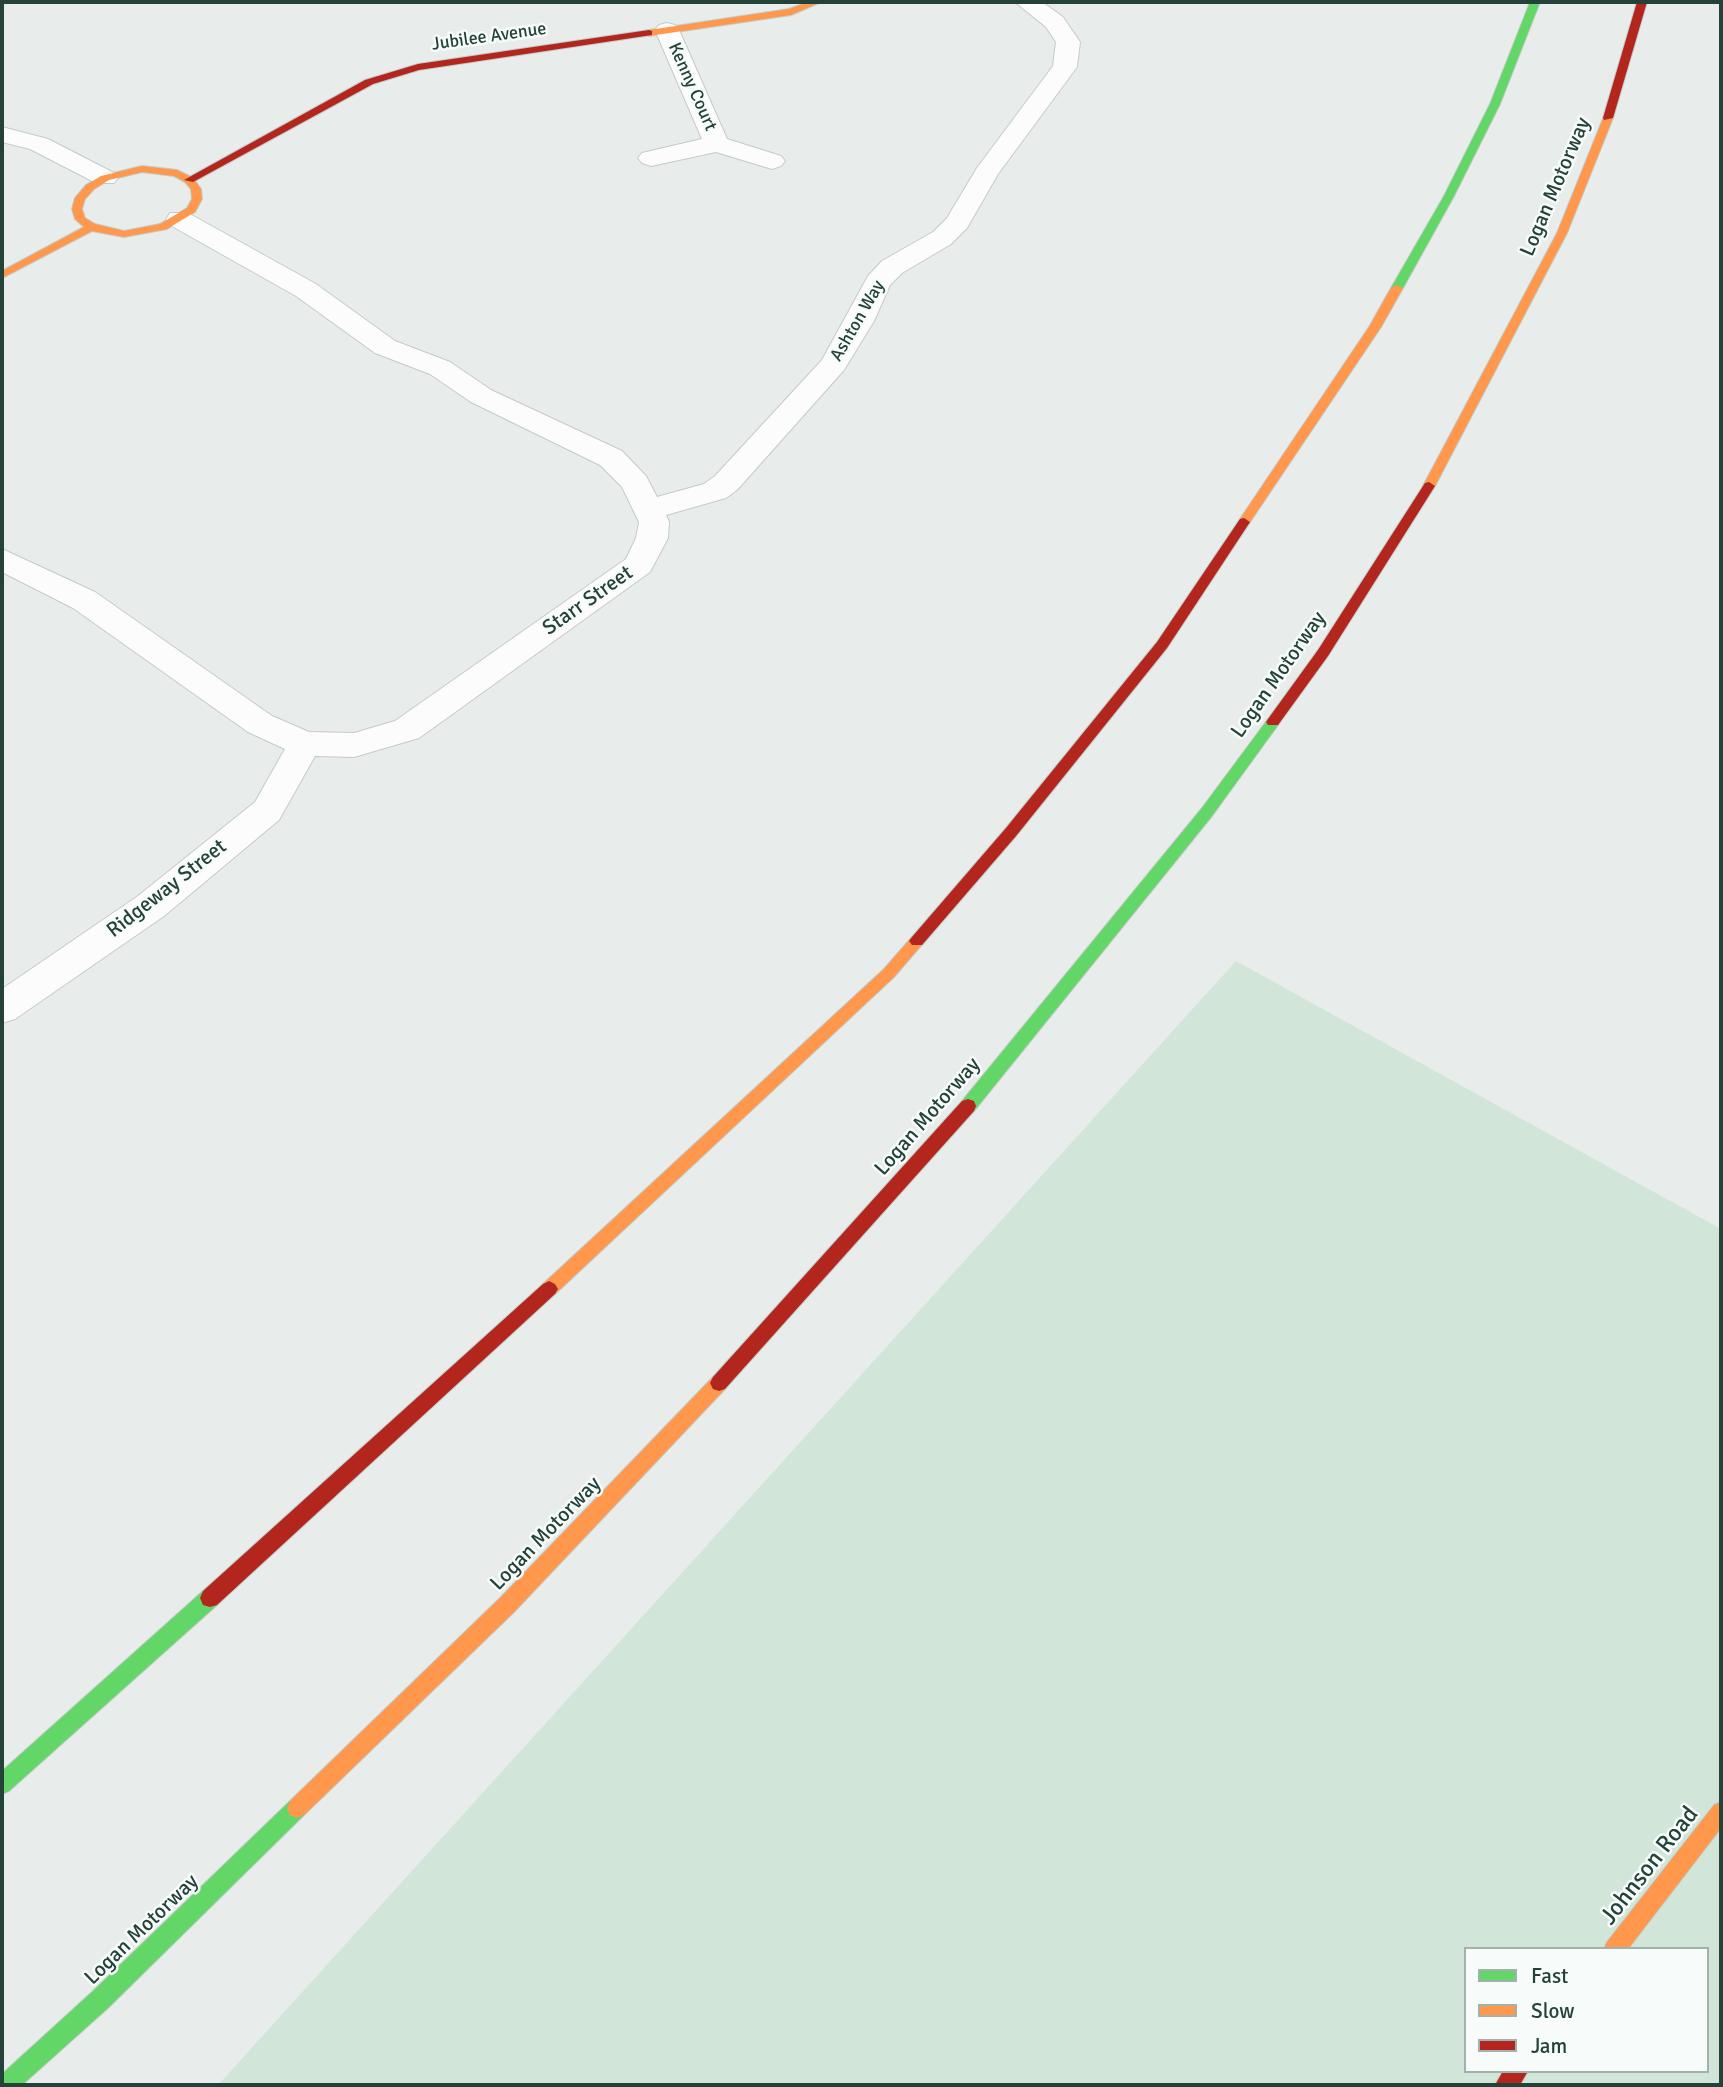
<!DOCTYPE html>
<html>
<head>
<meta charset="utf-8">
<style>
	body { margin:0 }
	#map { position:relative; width:1723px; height:2087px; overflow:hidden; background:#e8edeb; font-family:Signika,sans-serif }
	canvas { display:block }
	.frame { position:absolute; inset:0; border:4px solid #24423a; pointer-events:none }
	.legend { position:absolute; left:1464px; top:1947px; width:245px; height:126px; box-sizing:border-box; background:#f7fbf9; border:2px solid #a3b1ad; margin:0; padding:9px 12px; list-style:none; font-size:21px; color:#24423a }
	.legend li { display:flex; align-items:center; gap:14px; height:35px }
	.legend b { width:35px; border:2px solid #a3b1ad }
</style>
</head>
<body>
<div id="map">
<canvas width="1723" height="2087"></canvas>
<div class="frame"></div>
<ul class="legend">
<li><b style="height:9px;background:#63d668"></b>Fast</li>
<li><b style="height:9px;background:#ff974d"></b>Slow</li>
<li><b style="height:9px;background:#b3261e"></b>Jam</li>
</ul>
</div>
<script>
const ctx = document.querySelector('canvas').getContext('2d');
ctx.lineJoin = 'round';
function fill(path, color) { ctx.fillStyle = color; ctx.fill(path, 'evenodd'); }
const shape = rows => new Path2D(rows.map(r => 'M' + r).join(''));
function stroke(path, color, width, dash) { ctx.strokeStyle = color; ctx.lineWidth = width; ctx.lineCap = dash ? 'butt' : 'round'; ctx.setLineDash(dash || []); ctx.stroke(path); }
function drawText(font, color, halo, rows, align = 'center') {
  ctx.font = font + ' Signika,sans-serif'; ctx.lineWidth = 5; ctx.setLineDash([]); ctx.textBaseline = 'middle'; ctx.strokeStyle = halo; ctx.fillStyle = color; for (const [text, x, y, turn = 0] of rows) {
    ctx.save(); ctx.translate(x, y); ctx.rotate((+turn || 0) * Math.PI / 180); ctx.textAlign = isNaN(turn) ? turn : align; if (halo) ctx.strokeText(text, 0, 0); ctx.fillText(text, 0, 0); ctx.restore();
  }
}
const green = shape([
	[1236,961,1721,1229,1721,2085,218,2085],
	[1466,1949,1707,1949,1707,2071,1466,2071]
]);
const street = shape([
	[1015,2,1042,2,1063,17,1080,42,1077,67,998,174,967,228,951,244,902,273,890,285,874,321,844,370,737,490,726,498,666,515,669,522,668,538,650,572,419,738,354,757,315,756,279,820,164,916,15,1019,2,1023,2,989,138,896,255,802,285,749,248,732,73,608,2,572,2,549,95,592,272,716,309,732,354,733,395,721,626,559,636,538,639,522,622,487,600,465,471,402,430,374,375,353,296,296,170,225,166,219,170,213,188,213,316,284,395,341,450,362,491,390,622,451,646,476,657,497,704,484,715,476,822,360,868,276,882,261,933,232,947,218,977,168,1053,66,1056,42,1046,27,1015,2],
	[667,23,675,25,679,30,727,139,781,156,785,161,781,166,772,169,716,152,651,166,642,163,638,158,642,153,702,139,655,30,659,25,667,23],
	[2,127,48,139,114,173,118,178,114,183,96,183,30,149,2,142,2,127]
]);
const fast = shape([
	[1530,2,1540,2,1500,104,1454,196,1403,288,1393,290,1391,288,1444,196,1490,104,1530,2],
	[1273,717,1280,722,1278,725,1212,816,974,1111,962,1111,960,1106,962,1101,1202,808,1268,719,1273,717],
	[210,1589,217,1591,220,1598,217,1605,9,1791,2,1794,2,1771,203,1591,210,1589],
	[297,1798,304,1801,307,1808,304,1815,108,2008,22,2085,2,2085,2,2074,92,1992,290,1801,297,1798]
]);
const slow = shape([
	[808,2,821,2,791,15,649,36,644,33,649,30,789,9,808,2],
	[1604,116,1613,118,1567,233,1435,486,1433,489,1425,489,1423,486,1557,233,1604,116],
	[142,166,177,170,193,178,201,189,202,199,195,212,167,229,124,237,92,231,2,278,2,271,84,227,75,219,72,209,75,198,86,185,101,176,142,166],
	[142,172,174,176,185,182,191,189,192,199,187,208,160,224,124,231,95,224,85,218,82,209,85,199,94,189,109,180,142,172],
	[1397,285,1403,288,1381,327,1248,525,1240,525,1240,519,1369,327,1391,288,1397,285],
	[917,935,925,941,894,977,555,1294,549,1297,543,1294,540,1289,543,1284,884,969,912,937,917,935],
	[719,1375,725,1377,728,1383,725,1389,514,1612,304,1815,297,1818,290,1815,287,1808,290,1801,500,1598,713,1377,719,1375],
	[1721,1802,1721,1828,1628,1949,1604,1949,1607,1942,1714,1805,1721,1802]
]);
const jam = shape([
	[1637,2,1647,2,1613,118,1604,120,1603,118,1637,2],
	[649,30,652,31,652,35,419,70,373,84,193,182,184,180,365,80,418,64,649,30],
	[1429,482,1435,486,1328,656,1278,725,1268,725,1266,722,1268,719,1318,650,1425,483,1429,482],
	[1244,518,1250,522,1167,648,1016,836,922,945,912,945,909,941,912,937,1006,828,1157,642,1240,519,1244,518],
	[968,1099,974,1101,976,1106,974,1111,725,1389,719,1391,713,1389,710,1383,713,1377,962,1101,968,1099],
	[549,1281,555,1284,558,1289,555,1294,217,1605,210,1607,203,1605,200,1598,203,1591,543,1284,549,1281],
	[1503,2071,1528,2071,1520,2085,1495,2085,1503,2071]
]);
const farStreetnames = [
	["Jubilee Avenue",489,37,-8],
	["Kenny Court",692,87,66],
	["Ashton Way",858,321,-60]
];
const streetNames = [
	["Logan Motorway",1556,187,-67],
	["Starr Street",588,601,-35],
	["Logan Motorway",1279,675,-55],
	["Ridgeway Street",167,889,-38],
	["Logan Motorway",928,1117,-49],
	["Logan Motorway",546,1534,-46],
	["Logan Motorway",142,1930,-44]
];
const nearStreetnames = [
	["Johnson Road",1650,1866,-52]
];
fill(green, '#d1e6d8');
stroke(street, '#c5cac8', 2);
stroke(fast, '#c3cbc8', 2);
stroke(slow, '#c3cbc8', 2);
stroke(jam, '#c3cbc8', 2);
fill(street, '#fcfcfc');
fill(fast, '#63d668');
fill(slow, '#ff974d');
fill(jam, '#b3261e');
drawText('18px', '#24423a', '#f7fbf9', farStreetnames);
drawText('21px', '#24423a', '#f7fbf9', streetNames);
drawText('24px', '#24423a', '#f7fbf9', nearStreetnames);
</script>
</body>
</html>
